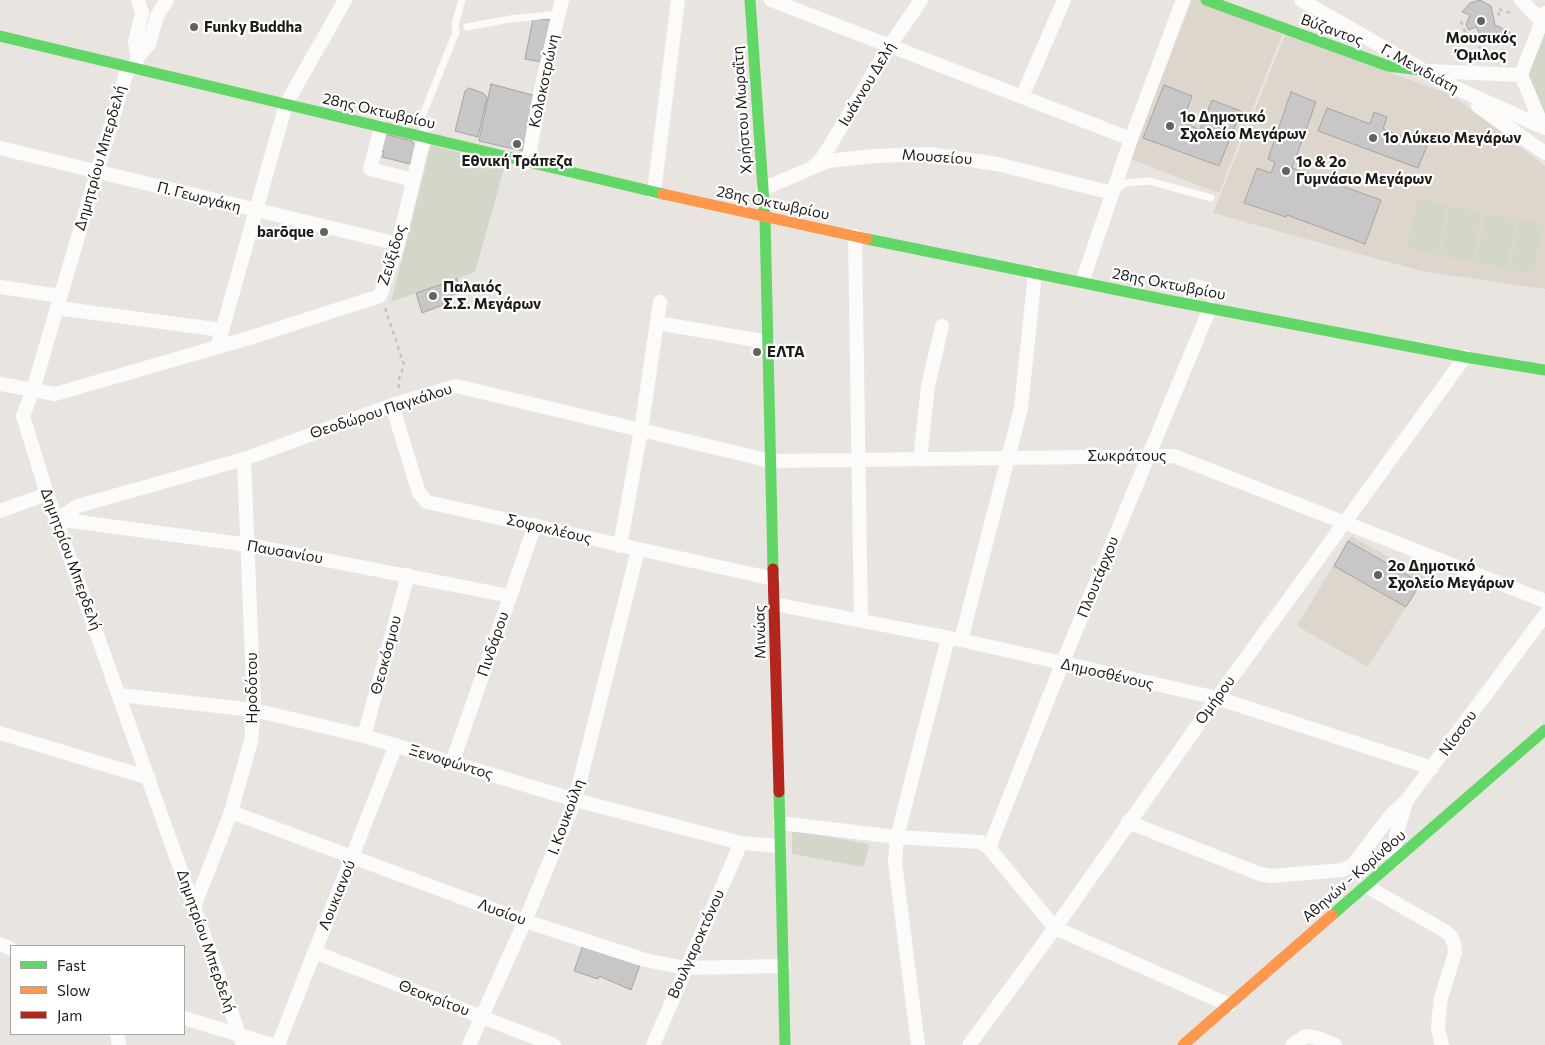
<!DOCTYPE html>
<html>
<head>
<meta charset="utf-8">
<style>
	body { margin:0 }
	#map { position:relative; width:1545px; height:1045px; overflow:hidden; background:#e8e4e0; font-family:Commissioner,sans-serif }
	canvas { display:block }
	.legend { position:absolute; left:10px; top:945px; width:175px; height:90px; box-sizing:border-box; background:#fff; border:1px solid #a5a4a3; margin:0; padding:6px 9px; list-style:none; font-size:15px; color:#1e1c18 }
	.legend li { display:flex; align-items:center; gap:10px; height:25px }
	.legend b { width:25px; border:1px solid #a5a4a3 }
</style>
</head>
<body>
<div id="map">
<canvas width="1545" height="1045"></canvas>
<ul class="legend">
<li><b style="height:6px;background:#63d668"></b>Fast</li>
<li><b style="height:6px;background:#ff974d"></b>Slow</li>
<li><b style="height:6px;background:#b3261e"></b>Jam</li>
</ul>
</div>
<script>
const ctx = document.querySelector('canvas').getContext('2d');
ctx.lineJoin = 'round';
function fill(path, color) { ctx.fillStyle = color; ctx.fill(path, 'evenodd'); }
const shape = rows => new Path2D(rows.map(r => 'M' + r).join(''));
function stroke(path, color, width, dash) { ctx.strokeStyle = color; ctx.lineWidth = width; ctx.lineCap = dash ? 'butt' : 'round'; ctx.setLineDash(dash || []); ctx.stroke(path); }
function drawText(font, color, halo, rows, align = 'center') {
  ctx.font = font + ' Commissioner,sans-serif'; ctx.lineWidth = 4.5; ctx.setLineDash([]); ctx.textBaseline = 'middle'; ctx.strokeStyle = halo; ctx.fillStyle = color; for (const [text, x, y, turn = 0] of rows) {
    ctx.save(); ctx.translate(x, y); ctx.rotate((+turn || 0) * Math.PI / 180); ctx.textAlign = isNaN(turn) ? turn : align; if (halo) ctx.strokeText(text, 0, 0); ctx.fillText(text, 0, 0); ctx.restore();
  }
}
const built = shape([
	[1192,0,1199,0,1282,35,1219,193,1130,159],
	[1285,35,1452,95,1545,166,1545,289,1421,271,1213,213],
	[1351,536,1425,577,1368,667,1297,626]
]);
const green = shape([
	[1545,24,1545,120,1526,76],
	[431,145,505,165,475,272,391,302],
	[1417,199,1447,205,1437,255,1407,249],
	[1450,206,1482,212,1472,262,1441,256],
	[1486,213,1516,219,1507,268,1476,262],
	[1520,219,1543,224,1533,274,1510,269],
	[792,830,869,844,864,867,792,854]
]);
const building = shape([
	[1480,0,1491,6,1495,25,1510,32,1504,40,1488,42,1480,35,1476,27,1469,30,1466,25,1470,15,1462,12,1470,3,1480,0],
	[533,19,553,20,542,62,525,59,533,19],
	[491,84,536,96,523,151,479,141,491,84],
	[1164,85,1192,96,1182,122,1200,130,1212,100,1241,111,1219,166,1143,138,1164,85],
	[469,88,483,93,487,97,478,137,455,131,465,91,469,88],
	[1291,92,1316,102,1292,168,1381,200,1365,244,1287,215,1286,217,1244,203,1257,168,1271,173,1275,162,1268,159,1291,92],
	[1327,108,1370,124,1374,112,1387,117,1383,129,1427,146,1418,168,1318,131,1327,108],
	[384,134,412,141,416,146,410,164,382,157,384,152,379,150,384,134],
	[457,279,460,292,442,299,443,305,422,313,416,293,457,279],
	[1348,541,1421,583,1406,607,1334,566,1348,541],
	[583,945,640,965,631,990,599,976,598,979,574,971,583,945]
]);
const path = shape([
	[1499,16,1498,9,1514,14],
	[1461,21,1467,37,1483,50,1491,61],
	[385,308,404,365,399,379,399,388]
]);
const lane = shape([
	[467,27,510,19,558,14],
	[424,137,422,117,456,32,455,24,462,0],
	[1116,190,1126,183,1149,181,1211,198],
	[1185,292,1192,282,1208,286,1209,297]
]);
const street = shape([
	[771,0,1131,139],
	[1301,0,1451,86,1545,128],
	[1521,0,1542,22],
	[138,57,149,44,157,16,167,0],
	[128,67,33,390,23,416,47,494,243,1045],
	[134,68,138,57,135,42,142,13,138,0],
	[1427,71,1521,75],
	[1022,97,1064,0],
	[1478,106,1545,153],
	[381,127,370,169,413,180],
	[1543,127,1521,75,1545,13],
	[0,148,398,244],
	[528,162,541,89,562,0],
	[814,166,823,157,889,47,921,0],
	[763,189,828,161,874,156,930,154,997,164,1112,193],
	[654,192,678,0],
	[855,236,861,621],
	[1082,282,1131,139,1183,0],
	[0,287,60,296],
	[57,308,222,330],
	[657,323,768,342],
	[218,345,286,104,345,0],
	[0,384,55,394,246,339,380,296,398,244,424,137],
	[392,405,419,493,427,502,774,579],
	[920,459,928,386,942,326],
	[0,511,47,494],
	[57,519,78,506,244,459,392,405,456,386,771,461,1174,456,1545,601],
	[57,519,249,545,510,596],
	[620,546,641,430,660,302],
	[774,604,961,640,1217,698,1432,768],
	[961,640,1021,408,1035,273],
	[119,695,254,710,364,736,575,800,741,843,780,846],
	[0,733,149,778],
	[364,736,408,575],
	[452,763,535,525],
	[231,812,525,921,645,960,685,968,783,966],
	[1128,822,1260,874,1271,876,1342,870,1353,865,1391,815,1407,800],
	[780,823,897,837,980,842,989,848,1055,928,1229,1005],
	[989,848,1062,664,1210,308],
	[1394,861,1396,835,1407,800,1545,615],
	[1366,886,1443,930,1450,935,1454,943,1455,953,1441,998,1439,1015,1438,1029,1442,1045],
	[194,907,231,812,251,741,254,710,244,459],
	[0,944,11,949],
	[314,952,554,1045],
	[184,1018,272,1045],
	[117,1034,119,1045],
	[278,1045,396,745],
	[469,1045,525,921,575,800,638,550],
	[653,1045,741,843],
	[918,1045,895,862,897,837,948,638],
	[969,1045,1055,928,1217,698,1465,357],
	[1292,1045,1306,1036,1318,1038,1335,1045]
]);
const fast = shape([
	[750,0,765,218,773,569],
	[1206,0,1388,66,1421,70],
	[0,36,663,194],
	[867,239,1172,301,1465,357,1545,370],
	[779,792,785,1045],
	[1332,915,1545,730]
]);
const slow = shape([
	[663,194,867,239],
	[1183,1045,1332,915]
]);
const jam = shape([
	[773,569,779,792]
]);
const markers = [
	[1481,21,5,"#65625e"],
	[194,27,5,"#65625e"],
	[1170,126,5,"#65625e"],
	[1373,138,5,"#65625e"],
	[517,144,5,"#65625e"],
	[1286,171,5,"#65625e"],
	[324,232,5,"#65625e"],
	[433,296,5,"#65625e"],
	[757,352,5,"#65625e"],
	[1378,575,5,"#65625e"]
];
const poiNames = [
	["Funky Buddha",204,27],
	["Μουσικός",1481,38,"center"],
	["Όμιλος",1481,55,"center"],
	["1ο Δημοτικό",1180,117],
	["Σχολείο Μεγάρων",1180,134],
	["1ο Λύκειο Μεγάρων",1383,138],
	["Εθνική Τράπεζα",517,161,"center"],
	["1ο & 2ο",1296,162],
	["Γυμνάσιο Μεγάρων",1296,179],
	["barōque",314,232,"right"],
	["Παλαιός",443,287],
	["Σ.Σ. Μεγάρων",443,304],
	["ΕΛΤΑ",767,352],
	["2ο Δημοτικό",1388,566],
	["Σχολείο Μεγάρων",1388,583]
];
const streetNames = [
	["Βύζαντος",1332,30,20],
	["Γ. Μενιδιάτη",1420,69,29],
	["Κολοκοτρώνη",544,81,-78],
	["Ιωάννου Δελή",867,84,-59],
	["Χρήστου Μωραΐτη",742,110,-94],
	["28ης Οκτωβρίου",379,111,13],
	["Μουσείου",937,157,4],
	["Δημητρίου Μπερδελή",100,158,-74],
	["Π. Γεωργάκη",199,197,14],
	["28ης Οκτωβρίου",773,203,12],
	["Ζεύξιδος",392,255,-73],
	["28ης Οκτωβρίου",1169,284,11],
	["Θεοδώρου Παγκάλου",381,411,-18],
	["Σωκράτους",1127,456],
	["Σοφοκλέους",549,529,13],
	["Παυσανίου",285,552,10],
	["Δημητρίου Μπερδελή",71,559,70],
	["Πλουτάρχου",1098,577,-68],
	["Μινώας",760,632,-91],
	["Πινδάρου",493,644,-71],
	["Θεοκόσμου",386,655,-75],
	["Δημοσθένους",1107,674,13],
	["Ηροδότου",252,688,-90],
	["Ομήρου",1215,700,-54],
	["Νίσσου",1458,733,-54],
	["Ξενοφώντος",451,762,17],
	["Ι. Κουκούλη",566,817,-70],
	["Αθηνών - Κορίνθου",1354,876,-41],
	["Λουκιανού",337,895,-68],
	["Λυσίου",502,912,20],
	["Δημητρίου Μπερδελή",206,941,71],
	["Βουλγαροκτόνου",696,944,-66],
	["Θεοκρίτου",434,998,21]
];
fill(built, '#ded6cc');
fill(green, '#d2d7ca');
fill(building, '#c8c6c6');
stroke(building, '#a6a4a3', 1);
stroke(path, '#c7c5c4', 2.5, [4, 4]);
stroke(lane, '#fcfbfa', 7);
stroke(street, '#fcfbfa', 14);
stroke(fast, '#63d668', 11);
stroke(slow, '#ff974d', 11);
stroke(jam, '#b3261e', 11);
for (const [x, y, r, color] of markers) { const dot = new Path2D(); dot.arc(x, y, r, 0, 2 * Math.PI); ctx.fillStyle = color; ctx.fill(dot); stroke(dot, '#fff', 2); }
drawText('bold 15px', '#1e1c18', '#fff', poiNames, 'left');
drawText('15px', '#1e1c18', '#fff', streetNames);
</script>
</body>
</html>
